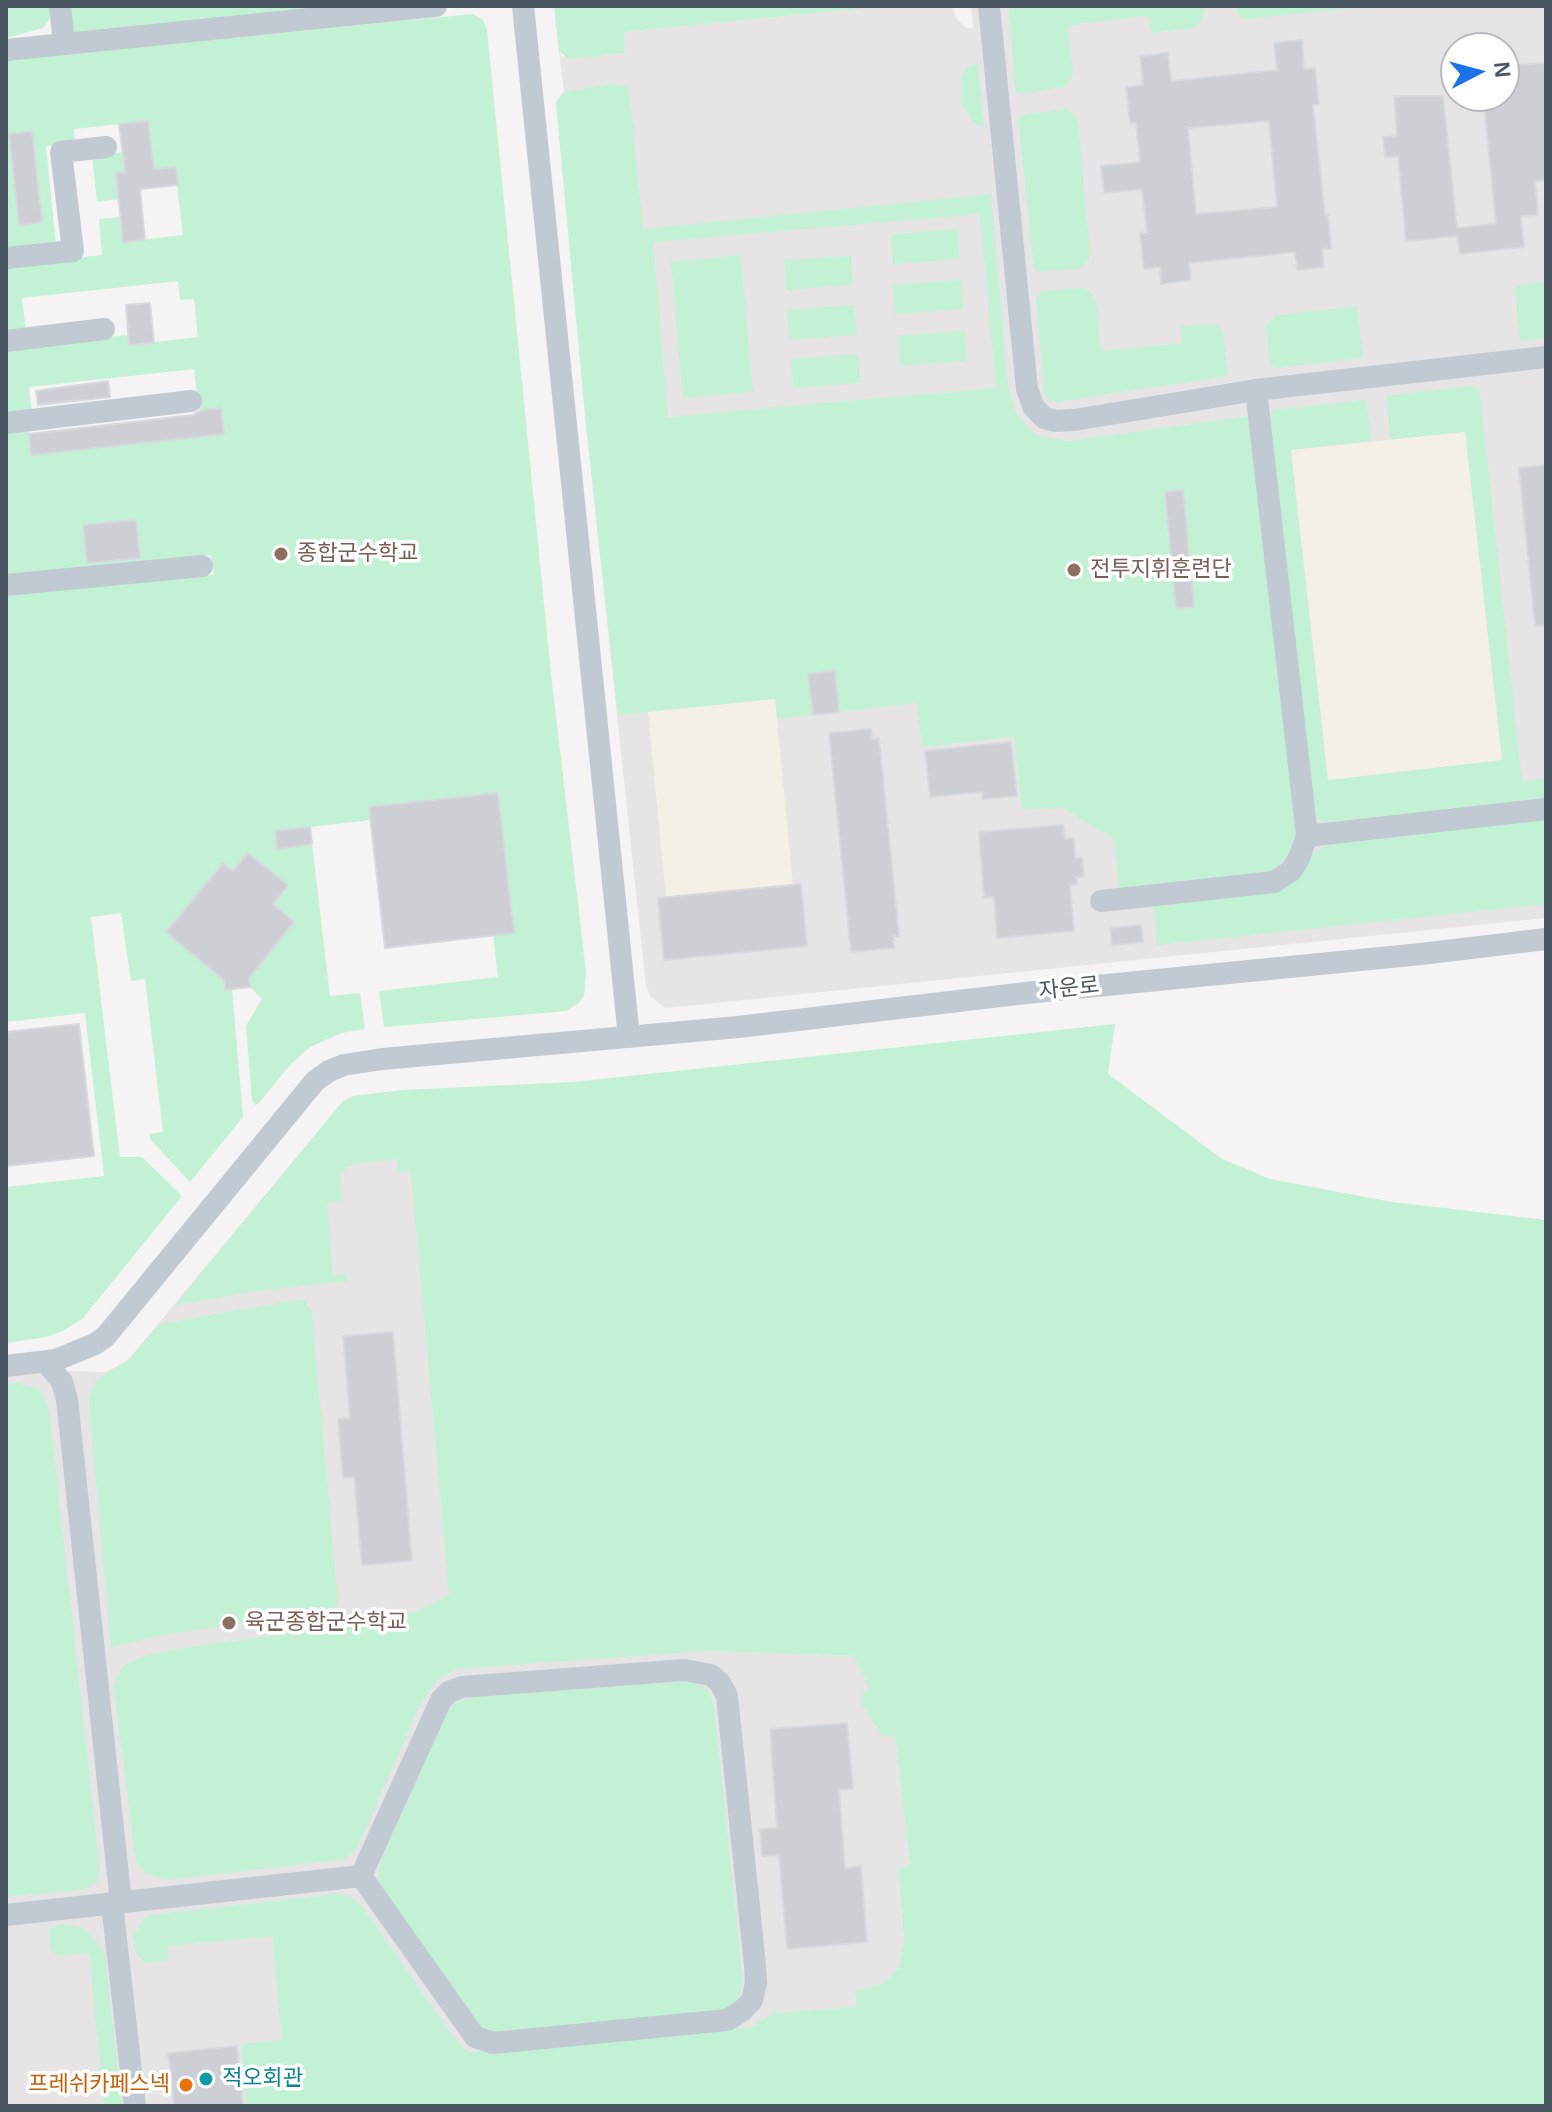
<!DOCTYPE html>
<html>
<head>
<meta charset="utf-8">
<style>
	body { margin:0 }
	#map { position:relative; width:1552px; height:2112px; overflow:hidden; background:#f5f3f3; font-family:Arial,sans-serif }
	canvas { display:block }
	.frame { position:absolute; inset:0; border:8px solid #4a5661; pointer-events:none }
	.north { position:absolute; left:1440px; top:32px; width:80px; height:80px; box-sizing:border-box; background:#fff; border:2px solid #b7bbc0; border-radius:50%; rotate:84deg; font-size:22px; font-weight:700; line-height:32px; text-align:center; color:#4a5661 }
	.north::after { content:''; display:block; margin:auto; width:28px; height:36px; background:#1a73e8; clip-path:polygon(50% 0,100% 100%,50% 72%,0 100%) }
</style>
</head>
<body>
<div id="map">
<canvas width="1552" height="2112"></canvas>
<div class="frame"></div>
<div class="north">N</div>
</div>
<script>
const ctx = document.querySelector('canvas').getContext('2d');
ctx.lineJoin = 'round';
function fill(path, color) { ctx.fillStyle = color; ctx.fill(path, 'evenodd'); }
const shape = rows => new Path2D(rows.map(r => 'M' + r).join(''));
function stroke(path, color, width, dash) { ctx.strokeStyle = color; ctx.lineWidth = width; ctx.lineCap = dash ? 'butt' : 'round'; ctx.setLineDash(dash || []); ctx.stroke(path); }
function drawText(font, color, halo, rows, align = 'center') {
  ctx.font = font + ' Arial,"Noto Sans KR",sans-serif'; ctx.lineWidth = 7; ctx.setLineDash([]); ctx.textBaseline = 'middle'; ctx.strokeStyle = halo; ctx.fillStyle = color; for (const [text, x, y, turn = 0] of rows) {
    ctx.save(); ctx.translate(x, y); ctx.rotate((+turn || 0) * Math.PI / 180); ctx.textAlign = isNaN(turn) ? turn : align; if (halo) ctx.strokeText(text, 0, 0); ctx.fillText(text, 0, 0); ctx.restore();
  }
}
const education = shape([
	[888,6,954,6,955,17,966,28,973,28,971,6,1546,6,1546,918,666,1008,651,997,646,986,586,425,556,102,564,92,559,51,562,57,625,53,624,32],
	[1456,48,1504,48,1504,96,1456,96],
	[404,1090,418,1232,705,1651,854,1656,870,1687,883,1736,895,1734,910,1866,898,1868,904,1941,898,1968,884,1983,855,1991,856,2007,773,2013,751,2027,288,2068,292,2106,6,2106,6,1373,40,1370,106,1372,128,1360,343,1101,353,1096]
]);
const green = shape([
	[6,6,51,6,51,9,49,20,43,28,6,38],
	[66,6,333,6,69,34],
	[554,6,888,6,624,32,625,53,568,59,559,51],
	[1008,6,1204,6,1204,12,1201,21,1195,28,1151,33,1148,16,1068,25,1073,73,1068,84,1064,87,1021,94,1016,91],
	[1235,6,1373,6,1245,19,1239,16],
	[473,14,483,20,487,30,551,674,586,972,584,996,579,1003,566,1011,384,1027,379,991,498,977,493,935,514,932,497,793,369,807,370,820,275,831,277,849,312,844,330,996,360,993,365,1029,341,1033,310,1047,290,1065,259,1103,255,1105,252,1101,246,1026,262,999,250,987,249,978,294,922,222,864,166,932,224,980,225,989,232,989,243,1117,190,1182,150,1139,150,1134,163,1132,145,979,131,981,121,913,91,917,120,1157,142,1157,182,1196,83,1318,61,1332,46,1337,6,1343,6,1187,104,1176,85,1013,6,1022,6,594,214,575,211,555,11,576,6,575,6,431,28,429,31,455,224,434,221,408,199,410,194,369,29,387,32,412,6,415,6,349,128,335,130,345,198,337,194,299,180,300,178,281,22,298,26,331,6,333,6,266,102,255,99,219,120,217,123,242,183,235,175,167,116,173,118,199,97,202,92,156,151,149,147,121,74,129,75,143,46,146,56,245,6,250,6,60],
	[978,62,984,127,973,122,962,104,962,76,965,69],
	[614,84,629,87,643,229,991,194,1008,387,1017,415,1033,433,1047,438,1070,441,1248,416,1296,829,1295,841,1290,852,1276,870,1267,874,1119,888,1114,839,1063,808,1022,809,1014,737,922,747,917,703,839,712,835,672,808,674,813,715,777,719,775,700,618,715,586,425,556,102,564,92],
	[980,214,996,388,668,417,653,242],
	[1066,109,1076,117,1078,123,1090,253,1088,261,1078,269,1037,272,1034,268,1018,118,1022,115],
	[958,229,960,259,893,264,891,234],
	[741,255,753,392,683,398,671,262],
	[851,256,853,285,786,290,784,260],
	[961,280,963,309,895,314,893,285],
	[1545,281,1546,338,1520,341,1515,290,1517,286],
	[1083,288,1088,290,1096,301,1101,351,1182,343,1181,326,1216,324,1223,332,1228,373,1226,376,1056,402,1050,401,1044,392,1036,297,1043,291],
	[854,305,857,335,790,340,787,310],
	[1357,306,1363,358,1274,368,1270,362,1266,326,1275,316],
	[965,331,967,361,900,366,898,336],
	[858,354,860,383,793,388,791,359],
	[1473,386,1478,388,1480,393,1522,781,1546,778,1546,802,1325,822,1314,816,1270,420,1272,413,1275,410,1366,400,1371,441,1291,450,1328,780,1502,760,1465,432,1391,440,1386,396],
	[1546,817,1546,904,1157,945,1154,905,1282,889,1292,884,1313,853,1333,842],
	[1115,1024,1108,1074,1222,1159,1270,1179,1392,1202,1546,1220,1546,2106,247,2106,241,2044,282,2040,272,1936,168,1946,168,1961,144,1963,136,1952,133,1937,143,1919,150,1915,336,1894,350,1896,364,1909,454,2038,467,2052,751,2027,773,2013,856,2007,855,1991,884,1983,898,1968,904,1941,898,1868,910,1866,895,1735,883,1736,862,1705,862,1696,869,1687,854,1656,705,1651,455,1669,437,1680,422,1701,356,1850,346,1859,167,1880,145,1873,138,1865,135,1855,114,1689,116,1677,123,1666,148,1655,194,1646,378,1622,418,1611,449,1595,411,1171,398,1172,396,1159,355,1164,346,1168,340,1176,342,1201,327,1203,333,1275,347,1274,347,1281,264,1290,175,1305,343,1101,353,1096,404,1090,573,1082],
	[297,1300,304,1300,312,1312,338,1602,334,1610,328,1615,230,1625,164,1635,111,1647,90,1415,89,1398,92,1388,97,1380,128,1360,160,1324],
	[17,1383,38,1389,44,1396,50,1417,100,1871,98,1880,92,1885,81,1890,6,1897,6,1384],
	[691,1681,708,1689,714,1707,743,1982,738,2002,734,2008,488,2037,383,1889,378,1877,381,1860,448,1711,455,1703,474,1697],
	[62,1924,83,1928,96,1941,105,1955,122,2106,104,2106,89,1953,57,1956,51,1950,49,1929]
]);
const sand = shape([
	[1465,432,1502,760,1328,780,1291,450],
	[775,699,793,885,666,897,648,712]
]);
const building = shape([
	[1302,40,1304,69,1315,68,1319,104,1313,105,1325,215,1328,214,1331,248,1322,249,1324,267,1297,270,1295,252,1189,263,1191,280,1161,284,1160,267,1144,269,1140,233,1147,232,1142,189,1104,193,1101,166,1140,162,1136,123,1130,123,1126,87,1143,85,1140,56,1168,53,1171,81,1277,70,1274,43,1302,40],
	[1269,121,1277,207,1196,214,1188,128,1269,121],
	[1546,63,1546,180,1535,181,1538,215,1521,216,1524,247,1460,254,1457,236,1406,241,1398,156,1385,158,1383,137,1397,136,1394,96,1443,96,1457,228,1496,224,1483,96,1504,96,1504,66,1546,63],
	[148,121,154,169,176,167,178,185,140,189,145,240,123,242,116,173,125,172,119,124,148,121],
	[32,131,42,222,19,225,9,134,32,131],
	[150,303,154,343,129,345,126,305,150,303],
	[108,381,110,397,38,405,36,391,108,381],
	[221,408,224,434,31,455,29,434,193,415,201,410,221,408],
	[1546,465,1546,626,1535,626,1519,468,1546,465],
	[1183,490,1194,607,1176,608,1165,492,1183,490],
	[136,520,140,558,87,563,83,525,136,520],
	[835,671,839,712,813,715,808,674,835,671],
	[871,729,872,739,879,738,899,936,893,936,894,948,851,952,829,733,871,729],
	[1011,742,1017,796,983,799,982,792,930,797,925,751,1011,742],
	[498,793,514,933,385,948,369,807,498,793],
	[1063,825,1065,839,1074,838,1075,858,1082,858,1084,876,1076,877,1077,884,1070,885,1074,931,997,938,994,897,984,898,979,832,1063,825],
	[310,827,312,844,277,849,275,831,310,827],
	[248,853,288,885,273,904,294,922,249,978,250,987,225,990,224,980,166,932,223,863,233,871,248,853],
	[801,884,807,946,664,960,658,898,801,884],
	[1141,925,1143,942,1112,945,1110,928,1141,925],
	[79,1024,94,1156,6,1166,6,1032,79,1024],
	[393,1332,412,1561,362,1565,354,1477,343,1478,338,1419,350,1418,343,1336,393,1332],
	[847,1723,853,1789,839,1790,845,1868,861,1866,867,1942,787,1949,779,1855,762,1856,760,1829,777,1828,770,1729,847,1723],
	[237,2046,243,2106,174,2106,168,2053,237,2046]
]);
const minor = shape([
	[60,6,64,44],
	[523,6,629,1037],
	[989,6,1027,389,1033,406,1044,418,1056,421,1074,420,1256,390,1546,357],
	[6,50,436,6],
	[6,258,73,251,61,152,106,147],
	[6,341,104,329],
	[1256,390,1307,836,1546,809],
	[6,423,191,401],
	[6,585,202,566],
	[1101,901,1274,882,1291,871,1299,858,1307,836],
	[46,1362,62,1382,67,1400,121,1903],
	[6,1366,56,1360,95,1344,106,1336,315,1081,329,1071,344,1065,382,1059,738,1027,1026,993,1421,954,1546,939],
	[684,1670,711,1675,720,1683,727,1696,755,1965,756,1983,752,2000,742,2011,727,2020,493,2043,475,2037,361,1876,441,1700,449,1692,462,1687,684,1670],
	[112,1904,135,2106],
	[6,1915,361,1876]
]);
const markers = [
	[281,554,8,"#8d6e63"],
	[1074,570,8,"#8d6e63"],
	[229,1623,8,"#8d6e63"],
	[206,2079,8,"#0f9aa8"],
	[186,2085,8,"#e8710a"]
];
const educationNames = [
	["종합군수학교",297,554],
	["전투지휘훈련단",1090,570],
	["육군종합군수학교",245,1623]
];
const streetNames = [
	["자운로",1069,989,-6]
];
const cultureNames = [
	["적오회관",222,2079]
];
const foodNames = [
	["프레쉬카페스넥",170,2085]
];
fill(education, '#e6e4e5');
fill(green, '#c3f1d5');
fill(sand, '#f5f0e5');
fill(building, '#cdcfd5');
stroke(building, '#d7d9de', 2);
stroke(minor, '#c1cad2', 22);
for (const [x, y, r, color] of markers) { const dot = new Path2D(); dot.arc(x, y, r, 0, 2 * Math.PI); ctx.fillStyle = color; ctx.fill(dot); stroke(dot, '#fff', 3); }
drawText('22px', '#785e54', '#fff', educationNames, 'left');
drawText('22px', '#4a5661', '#fff', streetNames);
drawText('22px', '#0d838f', '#fff', cultureNames, 'left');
drawText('22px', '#c56008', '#fff', foodNames, 'right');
</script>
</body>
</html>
